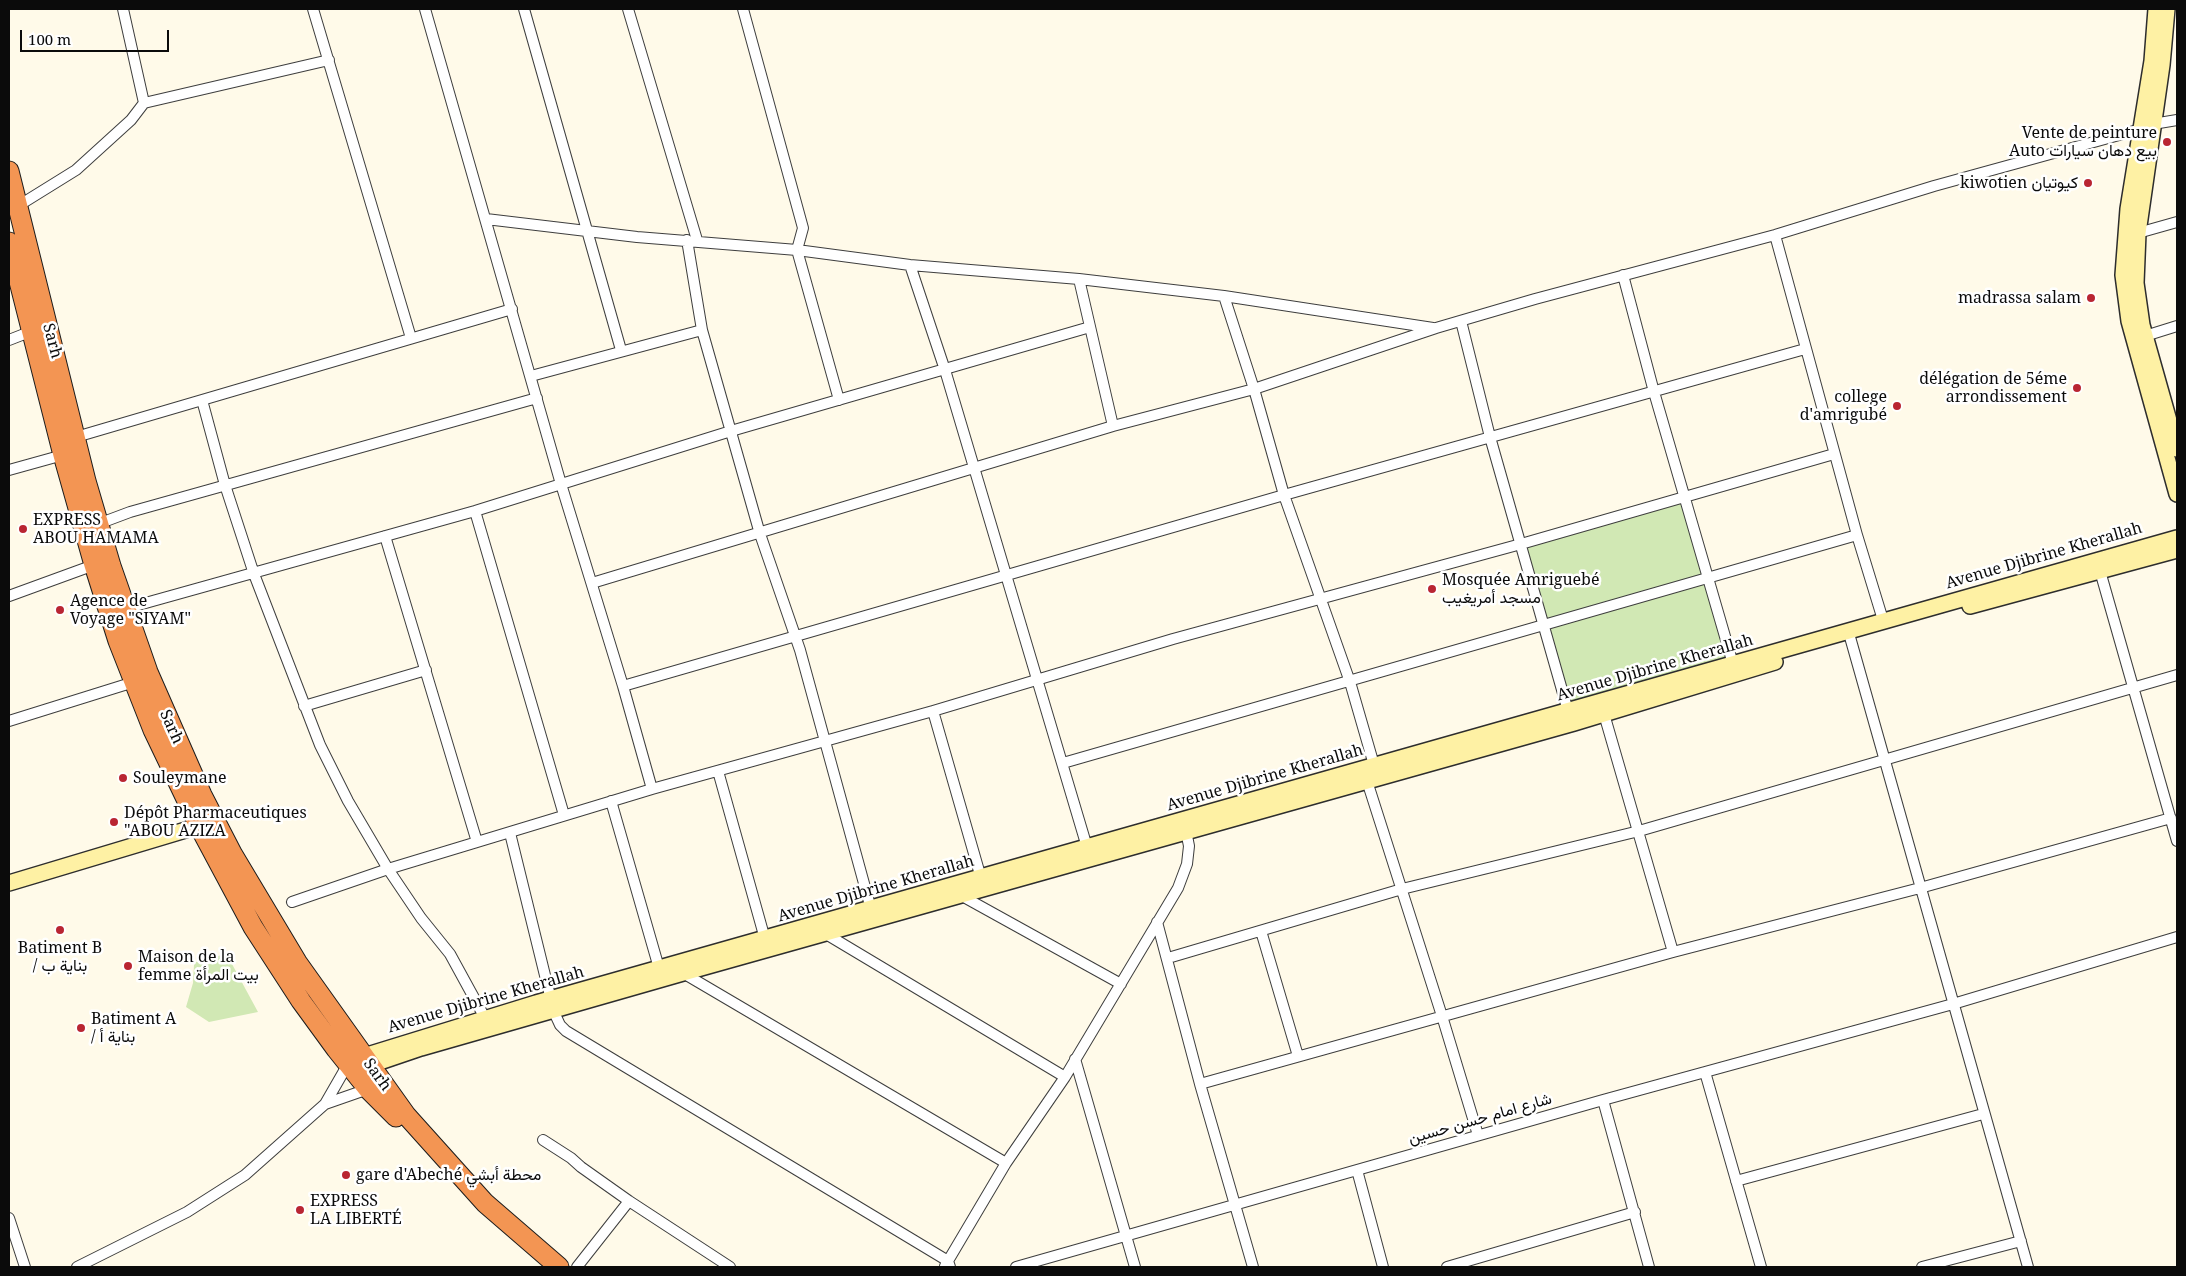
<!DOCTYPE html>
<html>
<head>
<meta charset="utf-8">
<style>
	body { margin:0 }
	#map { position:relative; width:2186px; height:1276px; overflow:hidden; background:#fffae9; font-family:"Noto Serif",serif }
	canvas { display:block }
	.frame { position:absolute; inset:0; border:10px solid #0b0b0b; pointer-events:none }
	.scale { position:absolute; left:20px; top:30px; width:149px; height:22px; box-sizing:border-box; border:2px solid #0b0b0b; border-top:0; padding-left:6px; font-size:15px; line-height:18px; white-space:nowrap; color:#0b0b0b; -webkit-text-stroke:4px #fff; paint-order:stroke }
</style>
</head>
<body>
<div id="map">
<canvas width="2186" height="1276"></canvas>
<div class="frame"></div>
<div class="scale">100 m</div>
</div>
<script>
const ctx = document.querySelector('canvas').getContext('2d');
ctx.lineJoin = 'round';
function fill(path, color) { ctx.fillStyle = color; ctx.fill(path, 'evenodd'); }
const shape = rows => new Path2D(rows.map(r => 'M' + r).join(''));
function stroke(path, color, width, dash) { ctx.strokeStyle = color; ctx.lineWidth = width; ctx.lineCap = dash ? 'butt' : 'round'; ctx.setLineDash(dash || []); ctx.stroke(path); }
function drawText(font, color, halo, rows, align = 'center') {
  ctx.font = font + ' "Noto Serif",Vazirmatn,serif'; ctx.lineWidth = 5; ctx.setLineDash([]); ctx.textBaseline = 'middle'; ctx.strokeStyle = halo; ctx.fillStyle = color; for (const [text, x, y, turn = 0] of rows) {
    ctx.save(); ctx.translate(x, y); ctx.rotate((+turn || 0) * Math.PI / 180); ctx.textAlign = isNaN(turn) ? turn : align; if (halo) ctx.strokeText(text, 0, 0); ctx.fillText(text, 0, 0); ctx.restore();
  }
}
const green = shape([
	[1685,496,1733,664,1568,711,1521,544],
	[226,953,258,1012,209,1022,186,1007,193,983,194,965,196,962,206,961]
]);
const street = shape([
	[123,9,144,103],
	[313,9,411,338],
	[425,9,561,484,623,686,652,789],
	[524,9,621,350],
	[628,9,697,240],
	[743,9,803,228,797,250,839,400],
	[2153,124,2177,120],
	[18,206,76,170,131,120,144,103,329,60],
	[486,219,637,237,797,250,910,265,1079,279,1224,296,1433,328],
	[2138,233,2177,222],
	[1775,235,1857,535,1883,620],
	[687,240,702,330,760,534,800,650,871,909],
	[910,265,945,370,1087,847],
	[1623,275,1654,392,1733,664],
	[1079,279,1113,426],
	[1224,296,1254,389,1284,495,1350,682,1374,765],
	[1461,321,1490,437,1568,711],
	[2145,336,2177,326],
	[9,340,32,331],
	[531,376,702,330],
	[202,400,225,485,254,574,320,745,348,801,388,869,421,918,450,954,485,1018],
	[76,437,512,309],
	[9,470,63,455],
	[475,511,564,815],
	[98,524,130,512,537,398],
	[385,536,477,842],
	[2100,571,2177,841],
	[592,583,1113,426,1254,389,1436,328,1535,299,1775,235,1934,186,2141,129],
	[9,596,94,565],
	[124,609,475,511,731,431,1090,327],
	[1848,630,2028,1267],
	[623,686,1284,495,1805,349],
	[304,706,426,670],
	[933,711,981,878],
	[1604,714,1673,952],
	[9,721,134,682],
	[1063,763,1857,535],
	[718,771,765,939],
	[1367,781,1442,1016,1478,1135],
	[611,801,659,968],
	[510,833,554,1012,560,1025,566,1031,948,1261,950,1267],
	[962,896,1121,984],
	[292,902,388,869,652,789,933,711,1173,639,1521,544,1834,454],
	[1157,922,1200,1084,1253,1267],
	[1261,931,1298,1056],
	[826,934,1065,1077],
	[1168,958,1402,889,1639,831,2177,675],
	[683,973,1006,1163],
	[1075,1059,1135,1267],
	[1705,1072,1761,1267],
	[1200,1084,1673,952,1920,888,2171,818],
	[1603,1100,1649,1267],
	[325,1104,368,1089],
	[543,1140,571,1158,581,1167,629,1201,730,1267],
	[1357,1170,1383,1267],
	[1736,1181,1983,1114],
	[9,1218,25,1267],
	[945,1266,1006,1163,1065,1077,1178,888,1187,864,1189,846,1185,826],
	[77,1267,187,1212,245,1175,325,1104,348,1064],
	[577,1267,629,1201],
	[1016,1267,1603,1100,1953,1004,2177,937],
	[1447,1267,1635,1212],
	[1922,1267,2021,1241]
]);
const secondary = shape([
	[2156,9,2152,61,2128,209,2123,275,2129,321,2177,494],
	[2167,9,2162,65,2138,233,2136,283,2142,325,2177,449],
	[1970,606,2177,550],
	[9,883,199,826],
	[364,1056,536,1003,2177,538],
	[371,1065,421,1048,683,973,1574,723,1775,662]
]);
const highway = shape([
	[9,171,86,481,111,566,148,672,202,795,233,855,297,962,406,1115,485,1203,559,1267],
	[9,242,63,455,94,565,118,641,153,730,199,826,253,927,301,1001,336,1049,368,1089,396,1117]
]);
const markers = [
	[2167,142,5,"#b92532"],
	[2088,183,5,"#b92532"],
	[2091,298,5,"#b92532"],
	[2077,388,5,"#b92532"],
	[1897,406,5,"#b92532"],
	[23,529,5,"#b92532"],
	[1432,589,5,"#b92532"],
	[60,610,5,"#b92532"],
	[123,778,5,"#b92532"],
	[114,822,5,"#b92532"],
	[60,930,5,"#b92532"],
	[128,966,5,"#b92532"],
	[81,1028,5,"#b92532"],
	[346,1175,5,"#b92532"],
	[300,1210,5,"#b92532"]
];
const poiNames = [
	["Vente de peinture",2157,133,"right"],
	["Auto بيع دهان سيارات",2157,151,"right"],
	["kiwotien كيوتيان",2078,183,"right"],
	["madrassa salam",2081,298,"right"],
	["délégation de 5éme",2067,379,"right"],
	["arrondissement",2067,397,"right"],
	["college",1887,397,"right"],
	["d'amrigubé",1887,415,"right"],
	["EXPRESS",33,520],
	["ABOU HAMAMA",33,538],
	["Mosquée Amriguebé",1442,580],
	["مسجد أمريغيب",1442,598],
	["Agence de",70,601],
	["Voyage \"SIYAM\"",70,619],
	["Souleymane",133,778],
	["Dépôt Pharmaceutiques",124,813],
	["\"ABOU AZIZA",124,831],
	["Batiment B",60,948,"center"],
	["/ بناية ب",60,966,"center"],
	["Maison de la",138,957],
	["femme بيت المرأة",138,975],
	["Batiment A",91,1019],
	["/ بناية أ",91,1037],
	["gare d'Abeché محطة أبشي",356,1175],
	["EXPRESS",310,1201],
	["LA LIBERTÉ",310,1219]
];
const streetNames = [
	["Sarh",52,341,75],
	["Avenue Djibrine Kherallah",2044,556,-16],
	["Avenue Djibrine Kherallah",1655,668,-16],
	["Sarh",171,727,66],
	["Avenue Djibrine Kherallah",1265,778,-16],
	["Avenue Djibrine Kherallah",876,889,-16],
	["Avenue Djibrine Kherallah",486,1000,-16],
	["Sarh",377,1075,54],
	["شارع امام حسن حسين",1480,1119,-16]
];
fill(green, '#d1e8b4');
stroke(street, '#3e3e3e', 12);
stroke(secondary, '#2d2d2d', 18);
stroke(highway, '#1c1c1c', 21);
stroke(street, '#fff', 10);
stroke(secondary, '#fef1a4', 15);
stroke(highway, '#f39553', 19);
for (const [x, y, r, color] of markers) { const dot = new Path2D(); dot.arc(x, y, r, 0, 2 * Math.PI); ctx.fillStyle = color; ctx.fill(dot); stroke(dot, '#fff', 2); }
drawText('16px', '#0b0b0b', '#fff', poiNames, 'left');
drawText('16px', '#0b0b0b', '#fff', streetNames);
</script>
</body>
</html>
